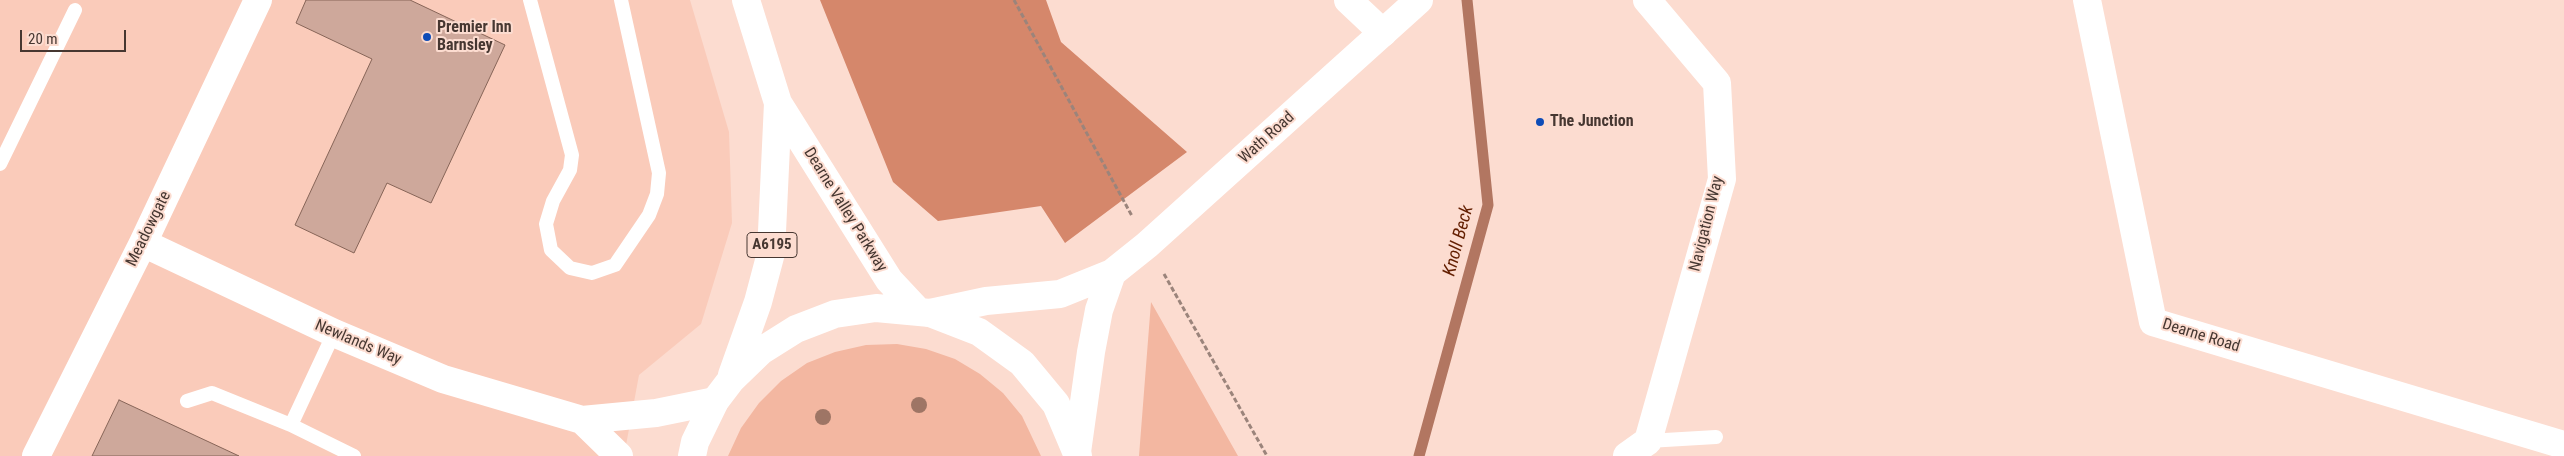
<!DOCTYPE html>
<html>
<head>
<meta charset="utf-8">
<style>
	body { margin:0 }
	#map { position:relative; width:2564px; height:456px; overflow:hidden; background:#fcdcd0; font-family:"Roboto Condensed",sans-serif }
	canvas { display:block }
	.scale { position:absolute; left:20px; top:30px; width:106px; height:22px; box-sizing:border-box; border:2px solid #463731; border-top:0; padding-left:6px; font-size:15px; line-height:18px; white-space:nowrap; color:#463731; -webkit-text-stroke:4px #fcdcd0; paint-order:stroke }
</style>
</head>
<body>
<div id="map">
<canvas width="2564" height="456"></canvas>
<div class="scale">20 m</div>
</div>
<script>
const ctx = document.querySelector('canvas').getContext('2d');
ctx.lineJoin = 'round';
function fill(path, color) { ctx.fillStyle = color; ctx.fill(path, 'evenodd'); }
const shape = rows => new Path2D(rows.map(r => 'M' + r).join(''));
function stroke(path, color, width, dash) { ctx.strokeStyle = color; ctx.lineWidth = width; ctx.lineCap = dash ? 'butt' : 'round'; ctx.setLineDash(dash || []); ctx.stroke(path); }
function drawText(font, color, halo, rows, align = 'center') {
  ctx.font = font + ' "Roboto Condensed",sans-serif'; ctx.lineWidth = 4; ctx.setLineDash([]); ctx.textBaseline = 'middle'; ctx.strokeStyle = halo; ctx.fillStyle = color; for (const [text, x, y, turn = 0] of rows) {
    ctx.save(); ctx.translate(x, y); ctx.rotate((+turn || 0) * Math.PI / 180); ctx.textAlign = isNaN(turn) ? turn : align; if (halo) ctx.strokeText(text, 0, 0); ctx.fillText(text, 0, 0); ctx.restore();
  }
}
const built = shape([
	[0,0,690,0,729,132,732,223,701,324,639,375,624,456,0,456]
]);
const green = shape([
	[1151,302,1238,456,1139,456],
	[897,344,926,349,955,359,980,374,1003,393,1022,416,1041,456,728,456,741,428,759,403,781,381,807,363,835,352,866,345]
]);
const forest = shape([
	[820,0,1046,0,1061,42,1187,152,1065,243,1041,206,938,221,893,182]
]);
const stream = shape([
	[1419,456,1488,205,1467,0]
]);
const building = shape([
	[306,0,410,0,505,45,431,203,387,183,354,253,295,225,372,59,296,23,306,0],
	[119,400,239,456,92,456,119,400]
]);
const path = shape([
	[1014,0,1132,216],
	[1164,274,1267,456]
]);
const service = shape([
	[530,0,572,155,570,170,553,201,546,224,551,250,570,268,592,273,615,265,649,215,657,194,659,173,621,0],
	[0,164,75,10],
	[187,401,212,393,291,425,354,456],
	[291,425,334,333],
	[1648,441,1716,437]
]);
const minor = shape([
	[1348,0,1383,33],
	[2087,0,2153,322,2564,445],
	[143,243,334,333,443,379,582,420,656,413,715,401],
	[582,420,619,456],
	[36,456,143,243,258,0],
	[1627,456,1648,441,1722,179,1717,83,1647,0]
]);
const tertiary = shape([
	[930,313,986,301,1060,294,1112,273,1147,245,1419,0],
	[1077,452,1091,352,1099,310,1112,273]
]);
const trunk = shape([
	[746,0,778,103,889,280,918,311],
	[732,375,758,302,771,253,778,103],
	[692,456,695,442,715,401,731,380,761,351,796,329,835,314,876,308,930,313,979,332,1022,363,1056,404,1078,456]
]);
const trees = [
	[919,405],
	[823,417]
];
const markers = [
	[427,37,5,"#0e4cb7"],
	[1540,122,5,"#0e4cb7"]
];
const shields = [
	[772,245,50]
];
const shieldNames = [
	["A6195",772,245]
];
const poiNames = [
	["Premier Inn",437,28],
	["Barnsley",437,46],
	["The Junction",1550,122]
];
const streetNames = [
	["Wath Road",1267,138,-42],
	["Dearne Valley Parkway",845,210,58],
	["Navigation Way",1707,224,-76],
	["Meadowgate",149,229,-64],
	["Dearne Road",2201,336,17],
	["Newlands Way",358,343,23]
];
const waterNames = [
	["Knoll Beck",1459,241,-75]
];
fill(built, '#facbba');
fill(green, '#f3b7a1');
fill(forest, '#d5876b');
stroke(stream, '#b27661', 11);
fill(building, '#cea89b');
stroke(building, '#876558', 1);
stroke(path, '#9b847b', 3, [5, 2.5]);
stroke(service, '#fff', 14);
stroke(minor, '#fff', 28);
stroke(tertiary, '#fff', 28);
stroke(trunk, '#fff', 28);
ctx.fillStyle = '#9e7565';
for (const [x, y] of trees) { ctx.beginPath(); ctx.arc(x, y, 8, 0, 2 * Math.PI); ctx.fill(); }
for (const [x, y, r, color] of markers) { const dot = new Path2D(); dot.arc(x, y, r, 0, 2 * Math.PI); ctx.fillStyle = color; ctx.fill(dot); stroke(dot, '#fcdcd0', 2); }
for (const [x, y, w] of shields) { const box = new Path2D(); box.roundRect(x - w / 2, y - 12.5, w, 25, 4); ctx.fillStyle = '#fcdcd0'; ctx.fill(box); stroke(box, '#463731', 1); }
drawText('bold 15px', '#463731', null, shieldNames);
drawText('bold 16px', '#463731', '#fcdcd0', poiNames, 'left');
drawText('16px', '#463731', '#fcdcd0', streetNames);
drawText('italic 18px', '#631e00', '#fcdcd0', waterNames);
</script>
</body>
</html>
